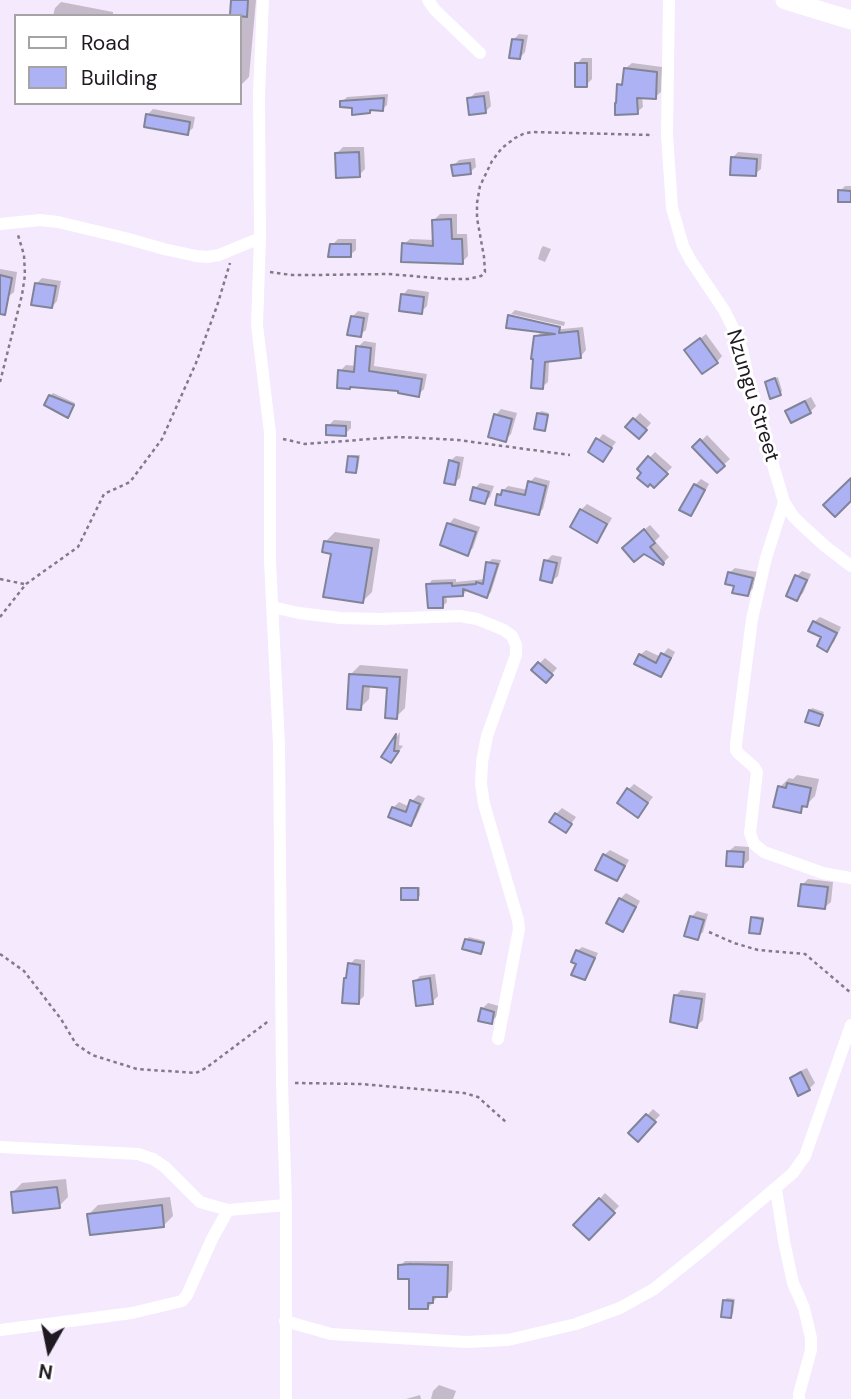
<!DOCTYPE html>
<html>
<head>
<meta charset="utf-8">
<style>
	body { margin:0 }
	#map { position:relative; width:851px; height:1399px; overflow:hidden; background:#f5e9fd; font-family:"DM Sans",sans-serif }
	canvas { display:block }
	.legend { position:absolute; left:14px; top:14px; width:228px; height:91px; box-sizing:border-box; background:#fff; border:2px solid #a5a3a6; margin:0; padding:9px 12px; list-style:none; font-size:21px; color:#1f1a21 }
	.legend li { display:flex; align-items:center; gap:14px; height:35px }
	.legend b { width:35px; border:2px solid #a5a3a6 }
	.north { position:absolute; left:14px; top:1315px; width:70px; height:70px; -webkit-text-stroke:5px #fff; paint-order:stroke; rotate:189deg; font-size:19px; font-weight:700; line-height:28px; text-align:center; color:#1f1a21 }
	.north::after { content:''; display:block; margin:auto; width:24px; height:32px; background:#1f1a21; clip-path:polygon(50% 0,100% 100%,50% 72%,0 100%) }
</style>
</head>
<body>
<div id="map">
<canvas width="851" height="1399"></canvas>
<ul class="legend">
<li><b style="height:9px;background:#fff"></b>Road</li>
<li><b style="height:19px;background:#adb2f5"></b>Building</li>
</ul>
<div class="north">N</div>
</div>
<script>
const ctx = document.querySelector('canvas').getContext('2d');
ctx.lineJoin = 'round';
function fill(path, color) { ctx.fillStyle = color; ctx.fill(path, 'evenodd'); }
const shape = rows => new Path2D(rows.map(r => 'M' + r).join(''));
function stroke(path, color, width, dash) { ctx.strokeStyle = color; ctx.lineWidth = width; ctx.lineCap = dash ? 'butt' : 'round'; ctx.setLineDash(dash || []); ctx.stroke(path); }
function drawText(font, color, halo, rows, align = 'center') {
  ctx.font = font + ' "DM Sans",sans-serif'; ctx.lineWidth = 6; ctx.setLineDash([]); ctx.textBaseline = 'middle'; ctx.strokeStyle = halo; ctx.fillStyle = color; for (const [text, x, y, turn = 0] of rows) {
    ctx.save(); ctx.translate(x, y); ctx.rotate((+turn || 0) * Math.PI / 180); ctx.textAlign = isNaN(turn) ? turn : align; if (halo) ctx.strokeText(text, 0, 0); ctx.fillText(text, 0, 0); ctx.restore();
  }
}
const shadow = shape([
	[233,0,256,0,249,77,240,86,240,16,234,16],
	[61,2,113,12,113,16,53,16,55,8],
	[519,34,528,35,525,52,520,58,514,39],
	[582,58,592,58,592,79,586,85,577,64],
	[632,63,662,67,661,92,655,97,642,96,643,107,637,112,619,85,625,80,626,68],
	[489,91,491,106,485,112,469,99,475,93],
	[388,94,387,105,382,109,372,108,369,112,342,102,347,97],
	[153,109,195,117,193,128,187,133,147,115],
	[343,147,364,147,365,169,359,175,337,153],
	[738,152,762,154,761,169,755,174,732,158],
	[475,158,476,167,470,172,453,166,459,160],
	[845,186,851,186,851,201,840,191],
	[440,214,457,214,457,234,467,234,468,256,462,262,404,244,410,239,434,240,434,220],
	[338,239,356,239,356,250,350,255,332,245],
	[543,246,551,249,545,262,538,259,541,249],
	[0,269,17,272,14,292,8,297,0,296],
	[42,278,61,281,57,301,52,307,36,284],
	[408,289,429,292,427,306,421,312,403,295],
	[515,310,565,322,564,326,511,314],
	[358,311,369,313,366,330,360,335,352,317],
	[583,327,586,350,581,356,549,360,548,382,542,387,536,337,542,331],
	[706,334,722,356,717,362,686,350],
	[364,341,376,343,374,366,427,374,424,389,418,395,400,389,351,385,340,371,346,365,356,366,358,347],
	[778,377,782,391,780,394,767,382],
	[53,393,75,403,68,416,50,396],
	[811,397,816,406,810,412,787,412,793,406],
	[501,409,517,413,511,434,505,440,496,415],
	[541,411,549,413,546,426,544,429,539,414],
	[640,413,651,423,639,437,627,427],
	[334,420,351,421,351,428,345,434,328,426],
	[603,434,616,442,603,459,598,440],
	[707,435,730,459,717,471,695,447],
	[655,452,672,467,654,486,639,469],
	[352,455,360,455,358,469,355,472,349,457],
	[456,456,464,457,460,478,454,483,450,461],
	[535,477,550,481,543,509,538,513,498,495,508,486,528,490,530,482],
	[701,479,709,484,696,509,690,514,695,485],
	[480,483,494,486,490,497,484,502,475,488],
	[587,504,612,518,602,535,597,541,581,510],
	[454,518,480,527,473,548,467,554,449,524],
	[650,525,660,536,655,541,669,557,663,563,630,542],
	[335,532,380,539,372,592,363,601,326,541],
	[552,555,562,557,558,576,552,581,546,561],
	[492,559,501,560,491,592,487,596,468,589,463,595,446,595,447,602,443,606,428,585,432,580,456,579,456,582,485,579,488,563],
	[735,568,757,572,753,588,748,594,736,584,729,573],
	[802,571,811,574,803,593,797,599,797,576],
	[820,617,841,627,834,642,828,648,823,636,814,622],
	[668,648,675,652,666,670,660,675,640,655,646,650,661,657],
	[545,658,557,668,546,681,533,670],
	[360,665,408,669,405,708,396,717,389,686,370,685,369,699,360,708,351,674],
	[812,708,824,712,818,724,810,711],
	[400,732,399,745,403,746,391,761,383,756],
	[797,775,819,779,815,796,800,811,780,787,789,778,793,779],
	[634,784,653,797,638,816,628,790],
	[418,795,425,798,416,818,411,824,393,808,399,802,410,807,412,801],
	[562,808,576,817,566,831,556,814],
	[735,846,749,847,749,860,743,866,729,851],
	[610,850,629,860,622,873,617,879,604,855],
	[808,879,833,882,831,902,825,907,802,885],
	[405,887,420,887,420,896,417,898,402,889],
	[626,893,640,901,628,924,623,930,620,899],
	[697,911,708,914,703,932,697,938,691,917],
	[755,916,764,917,762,930,760,932,753,918],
	[469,937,485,941,483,949,481,952,466,940],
	[582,947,598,953,589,973,584,978,579,963,577,951],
	[355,959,365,960,364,996,358,1002,345,979,348,976,350,964],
	[435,974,438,996,432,1002,414,982,420,976],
	[681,990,706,993,703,1020,697,1026,675,996],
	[488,1003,499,1006,497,1016,491,1022,482,1009],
	[807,1068,815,1083,809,1089,792,1078,798,1072],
	[653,1109,660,1115,638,1139,631,1133],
	[66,1179,68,1197,59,1206,13,1192,22,1183],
	[605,1193,619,1206,589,1237,576,1225],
	[170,1197,173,1216,164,1225,89,1214,98,1205],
	[405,1261,453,1261,452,1290,447,1295,439,1295,428,1308,411,1277,400,1266],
	[727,1298,735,1299,733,1314,730,1316,725,1301],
	[439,1385,456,1391,453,1399,431,1399,433,1391],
	[420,1395,421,1399,406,1399]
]);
const building = shape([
	[231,0,248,0,247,17,230,15,231,0],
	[512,39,523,40,520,59,509,58,512,39],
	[575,63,587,63,587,87,575,87,575,63],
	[624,68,657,72,656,99,637,98,638,114,615,115,615,103,616,103,617,84,622,85,624,68],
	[484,96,486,113,469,115,467,98,484,96],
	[384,98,383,111,370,110,370,113,352,115,352,108,340,107,340,101,384,98],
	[146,114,190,122,188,135,144,127,146,114],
	[359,152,360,177,336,178,335,153,359,152],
	[731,157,757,159,756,176,730,175,731,157],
	[470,163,471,174,453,176,451,165,470,163],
	[838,190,851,191,851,202,838,202,838,190],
	[451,219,452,239,462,239,463,264,401,262,402,243,433,246,432,220,451,219],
	[330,244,351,244,351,257,328,257,330,244],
	[0,275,12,278,5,315,0,314,0,275],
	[35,283,56,286,52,308,31,305,35,283],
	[401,294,424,297,422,314,399,311,401,294],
	[508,315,560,327,559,333,578,331,581,358,545,362,543,389,531,388,533,359,531,359,534,336,555,334,506,328,508,315],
	[351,316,364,318,361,337,347,335,351,316],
	[700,338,718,363,702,374,684,350,700,338],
	[356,346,371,348,369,371,422,379,419,397,398,393,398,391,350,387,350,389,337,388,338,370,354,372,356,346],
	[775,378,781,395,770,399,765,382,775,378],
	[49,395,74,405,68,418,44,405,49,395],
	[805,401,811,413,791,423,785,411,805,401],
	[537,413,548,415,545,431,534,429,537,413],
	[494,414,512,419,506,442,488,437,494,414],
	[633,418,647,430,639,439,625,427,633,418],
	[326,425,346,426,346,436,326,435,326,425],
	[596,438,612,448,603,462,588,452,596,438],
	[700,439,725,466,717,473,692,447,700,439],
	[348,456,358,457,356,473,346,472,348,456],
	[648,456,668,474,654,488,650,484,648,487,637,478,641,473,637,469,648,456],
	[449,460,459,463,455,485,444,483,449,460],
	[851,478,851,501,835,517,823,505,851,478],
	[528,481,546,486,539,515,495,505,497,494,501,495,502,490,525,495,528,481],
	[694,484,705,490,691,516,679,510,694,484],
	[473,487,489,492,485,504,470,500,473,487],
	[580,509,607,524,597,543,570,527,580,509],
	[447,523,476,532,468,556,440,545,447,523],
	[644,529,655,543,650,547,664,563,663,565,644,554,634,562,622,548,644,529],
	[324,541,372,548,363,603,323,597,331,554,322,552,324,541],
	[544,560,557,563,552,583,540,580,544,560],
	[486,562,498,564,487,598,463,589,463,596,443,597,443,608,428,608,426,584,452,583,452,586,476,584,476,582,483,584,486,562],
	[728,572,753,578,748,596,732,593,734,586,725,584,728,572],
	[795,575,807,580,797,601,786,596,795,575],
	[813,621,837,633,827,652,817,646,821,637,808,631,813,621],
	[661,653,671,658,661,677,634,664,639,654,656,663,661,653],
	[538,662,553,675,546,683,531,670,538,662],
	[349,674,400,677,397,719,385,718,387,688,363,686,361,710,347,709,349,674],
	[809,710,823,715,819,726,805,722,809,710],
	[396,734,394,751,399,751,391,763,381,757,396,734],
	[787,783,811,788,807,807,802,806,801,813,773,807,778,786,786,788,787,783],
	[627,788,648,803,638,818,617,803,627,788],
	[410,800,420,804,411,826,388,817,392,807,406,812,410,800],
	[555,813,572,824,566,833,549,822,555,813],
	[727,851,744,852,743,867,726,866,727,851],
	[603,854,625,866,617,881,595,870,603,854],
	[801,884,828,887,825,909,798,906,801,884],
	[401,888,418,888,418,900,401,900,401,888],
	[619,898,636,907,623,932,606,923,619,898],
	[690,916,704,920,698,940,684,936,690,916],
	[751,917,763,919,760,934,749,933,751,917],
	[465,939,484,943,481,954,462,949,465,939],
	[576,950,595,958,585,980,571,975,576,964,571,962,576,950],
	[348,963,360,965,359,1004,342,1003,344,978,346,978,348,963],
	[430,978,433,1004,416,1006,413,981,430,978],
	[674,995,702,999,697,1028,670,1022,674,995],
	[481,1008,494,1012,492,1024,478,1021,481,1008],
	[801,1072,810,1090,798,1096,790,1078,801,1072],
	[646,1114,656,1122,638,1142,628,1133,646,1114],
	[57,1187,60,1208,13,1213,11,1192,57,1187],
	[599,1198,615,1213,589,1240,573,1225,599,1198],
	[162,1205,164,1227,90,1235,87,1214,162,1205],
	[411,1264,448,1265,447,1297,433,1297,433,1303,428,1303,428,1309,409,1309,409,1279,398,1279,398,1265,411,1264],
	[723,1300,733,1301,731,1318,721,1317,723,1300]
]);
const path = shape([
	[270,272,292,275,315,275,388,274,448,279,468,279,481,276,485,272,484,257,477,218,477,203,480,186,492,161,502,148,515,138,523,134,532,132,653,135],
	[0,382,22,295,25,275,24,255,18,235],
	[283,439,305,444,397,437,422,438,458,440,570,455],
	[0,579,24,584],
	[0,617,26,584,78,547,104,494,130,482,162,439,196,363,217,306,230,263],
	[709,932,734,943,758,950,805,954,851,993],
	[0,954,24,971,61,1019,76,1044,92,1055,137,1069,196,1073,206,1068,270,1020],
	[295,1083,361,1084,464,1093,478,1097,507,1123]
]);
const minor = shape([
	[263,0,259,94,260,238,257,325,270,433,270,561,279,745,282,1083,286,1205,286,1399],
	[428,0,435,10,480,53],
	[669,0,667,135,672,208,683,246,691,261,724,310,736,334,743,353,750,390,761,424,784,502,793,516,803,526,825,546,851,566],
	[0,224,40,220,58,222,125,238,164,249,196,256,207,257,219,255,260,238],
	[784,502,766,558,752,619,736,744,736,750,738,753,754,767,757,772,750,833,754,844,764,852,823,873,851,878],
	[272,607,299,613,340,618,381,619,460,616,477,619,504,630,512,636,516,645,516,655,487,736,482,762,481,784,484,804,518,920,519,929,498,1039],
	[0,1147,138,1154,153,1159,165,1167,200,1202,228,1210,286,1205],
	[776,1189,784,1241,793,1283,804,1308,811,1338,811,1350,799,1394,799,1399],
	[285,1321,331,1334,466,1342,508,1340,576,1324,620,1308,654,1289,705,1248,793,1173,805,1156,851,1025],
	[0,1330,132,1313,182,1301,187,1295,212,1239,228,1210]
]);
const primary = shape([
	[785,0,851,20]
]);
const streetNames = [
	["Nzungu Street",752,396,73]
];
fill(shadow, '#0003');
fill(building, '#adb2f5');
stroke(building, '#818397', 2);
stroke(path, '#837a87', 2.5, [3.5, 3.5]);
stroke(minor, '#fff', 12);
stroke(primary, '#fff', 19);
drawText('21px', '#1f1a21', '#fff', streetNames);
</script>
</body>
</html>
